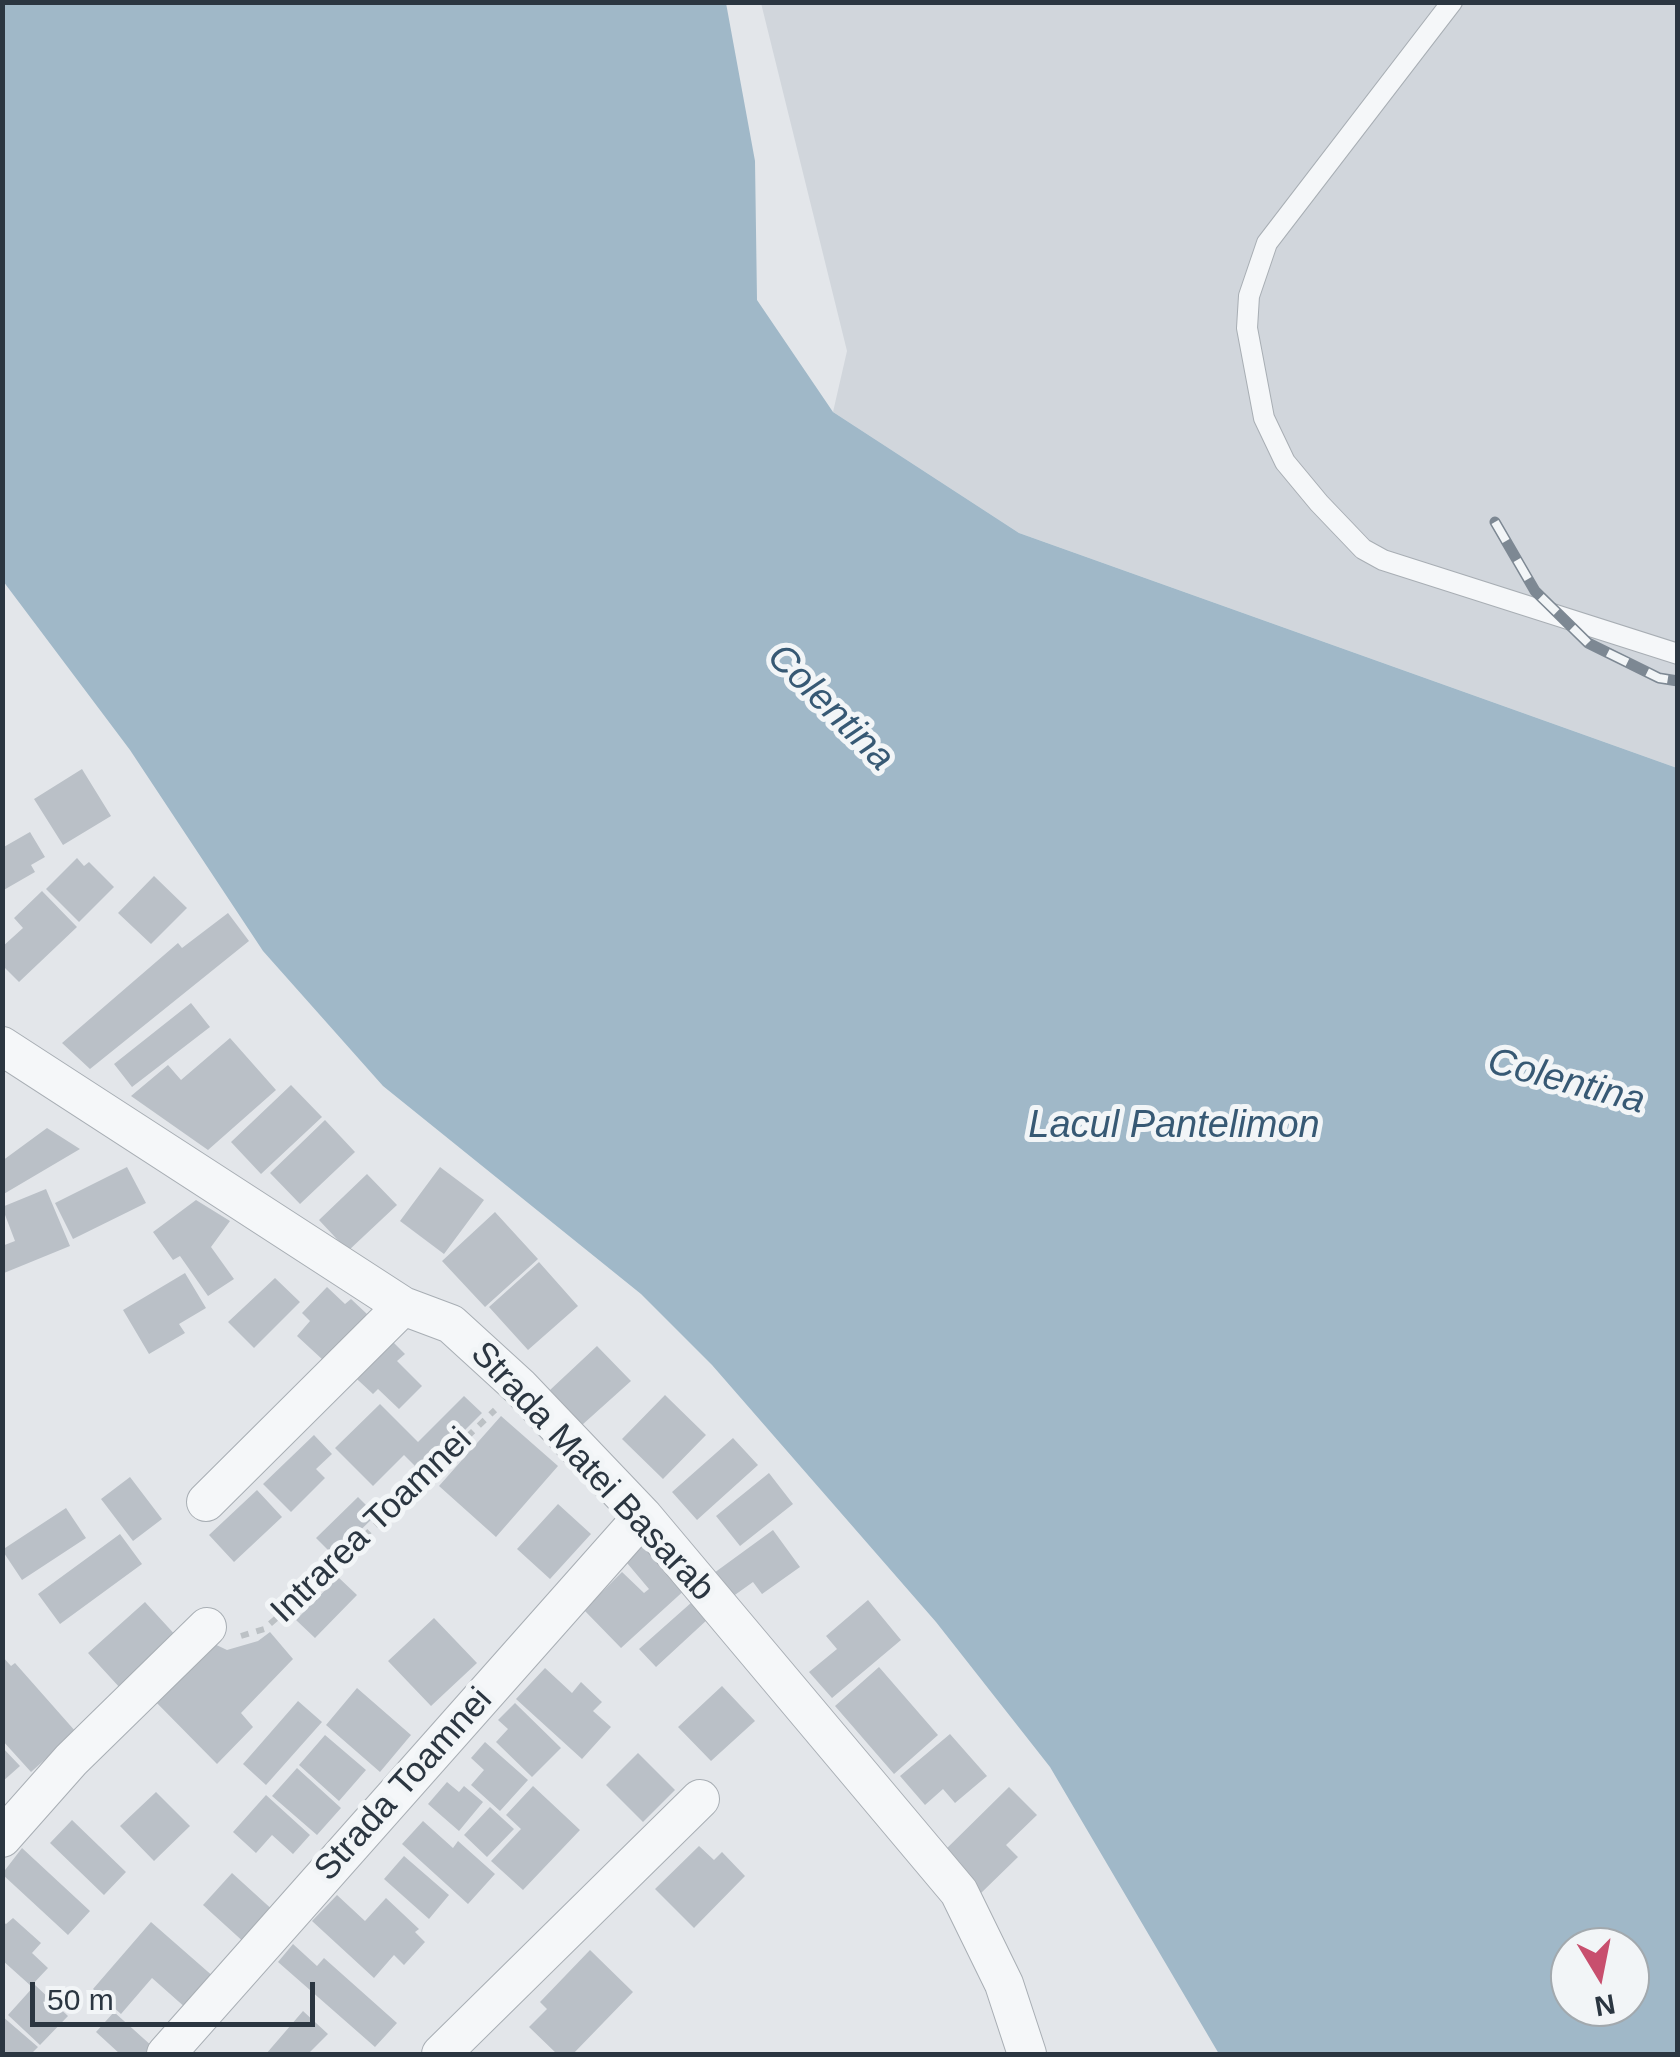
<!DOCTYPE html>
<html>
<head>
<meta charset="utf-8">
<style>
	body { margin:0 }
	#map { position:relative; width:1680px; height:2057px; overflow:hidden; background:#e3e6ea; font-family:Arial,sans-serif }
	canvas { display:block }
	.frame { position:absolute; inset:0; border:5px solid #2b3641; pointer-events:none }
	.north { position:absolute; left:1550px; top:1927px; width:100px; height:100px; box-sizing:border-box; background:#f2f5f7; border:2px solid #a2a9ae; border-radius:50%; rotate:170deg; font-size:28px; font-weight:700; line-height:40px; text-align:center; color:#2b3641 }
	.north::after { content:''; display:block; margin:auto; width:35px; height:45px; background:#c84f6e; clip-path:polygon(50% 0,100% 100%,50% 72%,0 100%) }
	.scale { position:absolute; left:30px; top:1982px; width:285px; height:45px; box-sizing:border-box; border:5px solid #2b3641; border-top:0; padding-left:12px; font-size:30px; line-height:35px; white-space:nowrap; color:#2b3641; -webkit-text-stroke:8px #f2f5f7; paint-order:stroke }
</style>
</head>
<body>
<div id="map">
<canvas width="1680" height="2057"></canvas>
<div class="frame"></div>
<div class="north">N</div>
<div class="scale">50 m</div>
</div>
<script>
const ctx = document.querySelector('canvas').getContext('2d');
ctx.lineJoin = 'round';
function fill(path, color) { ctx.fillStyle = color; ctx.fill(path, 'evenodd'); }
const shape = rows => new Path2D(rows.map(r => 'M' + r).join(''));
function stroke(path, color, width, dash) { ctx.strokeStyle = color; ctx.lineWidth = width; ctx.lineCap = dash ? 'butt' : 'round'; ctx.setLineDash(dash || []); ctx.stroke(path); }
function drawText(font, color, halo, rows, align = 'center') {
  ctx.font = font + ' Arial,sans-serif'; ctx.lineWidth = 10; ctx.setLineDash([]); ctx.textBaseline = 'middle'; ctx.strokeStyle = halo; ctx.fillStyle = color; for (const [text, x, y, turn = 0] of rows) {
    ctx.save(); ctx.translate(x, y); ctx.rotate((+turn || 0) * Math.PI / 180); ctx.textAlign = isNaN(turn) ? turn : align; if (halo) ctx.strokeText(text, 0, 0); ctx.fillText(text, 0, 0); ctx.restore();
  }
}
const built = shape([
	[761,3,1677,3,1677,768,1019,533,833,412,847,351]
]);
const water = shape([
	[3,2,726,3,755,161,757,300,833,412,1019,533,1677,768,1677,2054,1219,2054,1050,1767,936,1622,712,1365,641,1294,383,1086,263,951,130,750,3,581],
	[1570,1947,1630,1947,1630,2007,1570,2007]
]);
const building = shape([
	[82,769,111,816,63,845,34,799],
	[30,832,45,857,31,865,35,872,2,891,2,848],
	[77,858,84,866,89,862,114,887,79,922,46,889],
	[154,876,187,908,151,944,118,913],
	[42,891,77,927,19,982,2,965,2,947,23,928,14,918],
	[228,913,249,941,90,1069,62,1043,178,943,182,948],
	[191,1003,210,1027,132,1087,114,1064],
	[230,1038,276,1090,208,1150,131,1096,168,1065,181,1080],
	[291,1085,322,1117,261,1174,231,1142],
	[325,1120,355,1152,300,1204,270,1173],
	[47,1128,80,1149,2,1195,2,1161],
	[127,1167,146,1203,73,1239,55,1203],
	[440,1167,484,1200,444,1254,400,1221],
	[367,1174,397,1205,348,1251,319,1220],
	[46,1189,70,1246,4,1273,2,1246,15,1241,2,1207],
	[196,1200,230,1221,211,1247,234,1279,208,1296,180,1256,173,1260,153,1232],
	[495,1212,538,1259,485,1307,442,1261],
	[539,1262,578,1306,528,1350,489,1307],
	[185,1273,206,1308,179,1324,185,1333,149,1354,123,1310],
	[275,1278,300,1302,254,1348,228,1322],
	[327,1287,345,1304,351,1299,367,1314,323,1360,297,1336,310,1321,302,1313],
	[382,1331,405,1354,397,1361,422,1386,399,1409,378,1389,373,1394,345,1368],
	[597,1346,631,1381,582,1425,550,1390],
	[665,1395,706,1435,663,1479,622,1439],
	[464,1396,482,1413,422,1473,404,1455,373,1486,335,1448,380,1404,418,1442],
	[501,1416,558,1466,496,1537,439,1486],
	[314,1435,332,1454,316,1469,325,1478,291,1512,263,1484],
	[733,1438,758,1465,697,1520,672,1492],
	[769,1473,793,1504,740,1546,716,1516],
	[130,1477,162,1519,133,1541,101,1499],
	[257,1490,282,1517,234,1562,209,1535],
	[358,1497,376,1515,334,1556,316,1538],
	[558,1504,591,1534,550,1579,517,1549],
	[66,1508,86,1538,22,1580,2,1550],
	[773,1530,800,1567,762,1594,753,1582,732,1597,714,1573],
	[120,1534,142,1564,60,1624,38,1594],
	[647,1540,688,1587,621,1648,584,1610,622,1572,644,1593,649,1589,627,1563],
	[338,1577,357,1595,315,1638,296,1620],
	[868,1600,901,1640,832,1698,809,1672,837,1649,826,1636],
	[145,1602,178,1638,121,1689,88,1653],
	[692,1602,708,1619,656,1667,639,1649],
	[434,1618,477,1663,431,1706,388,1661],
	[270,1632,293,1659,241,1713,253,1727,217,1764,149,1695,206,1640,227,1650,258,1641],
	[2,1656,11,1666,15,1663,76,1732,31,1772,2,1740],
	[879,1667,938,1735,894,1774,835,1706],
	[545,1668,572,1693,581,1682,602,1702,593,1711,611,1727,582,1759,516,1699],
	[722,1686,755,1721,711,1761,678,1727],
	[357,1688,411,1735,380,1772,326,1725],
	[298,1701,322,1722,266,1785,243,1764],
	[515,1703,561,1748,532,1777,496,1742,508,1729,498,1720],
	[950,1734,987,1776,955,1803,943,1789,925,1805,900,1776],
	[325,1735,366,1770,339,1801,299,1765],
	[485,1742,528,1780,500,1811,471,1785,484,1770,471,1758],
	[2,1747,20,1766,2,1782],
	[638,1753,675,1790,643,1822,606,1785],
	[297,1768,341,1808,317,1835,272,1796],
	[447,1782,459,1792,464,1786,483,1802,459,1831,428,1804],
	[533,1786,580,1830,523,1890,491,1861,521,1829,506,1815],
	[1009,1787,1037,1815,1006,1845,1018,1857,979,1895,940,1855],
	[156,1792,190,1826,154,1861,120,1826],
	[266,1795,310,1835,293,1854,272,1835,256,1853,233,1832],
	[490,1807,514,1829,487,1857,464,1835],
	[72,1820,126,1872,104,1895,50,1843],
	[423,1821,453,1848,458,1841,495,1874,468,1904,402,1844],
	[699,1846,714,1860,722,1852,745,1876,694,1928,655,1889],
	[22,1848,90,1911,68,1935,2,1874],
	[404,1856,449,1895,429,1919,384,1879],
	[232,1873,276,1913,247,1945,203,1905],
	[337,1895,365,1921,386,1898,419,1929,415,1932,425,1942,404,1965,394,1955,374,1978,312,1921],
	[13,1918,41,1943,32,1953,48,1968,31,1986,2,1960,2,1921,6,1924],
	[151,1922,215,1978,187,2009,152,1978,121,2014,93,1989],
	[293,1944,317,1966,324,1958,397,2023,375,2047,278,1962],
	[590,1950,633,1992,573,2054,557,2054,529,2027,547,2009,540,2002],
	[35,1985,68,2016,40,2045,8,2015],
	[303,2011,328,2034,308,2054,266,2054],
	[114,2012,153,2047,146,2054,120,2054,96,2032],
	[2,2016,38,2047,31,2054,2,2054]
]);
const path = shape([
	[241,1636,264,1629,301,1597,495,1410]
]);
const lane = shape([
	[1452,2,1267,243,1249,296,1247,328,1264,418,1285,462,1319,503,1363,549,1383,560,1678,654]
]);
const street = shape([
	[2,1046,403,1306,451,1324,520,1387,643,1516,959,1892,1004,1984,1027,2054],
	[206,1502,403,1306],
	[2,1838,71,1760,207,1627],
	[166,2054,643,1516],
	[441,2054,700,1799]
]);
const rail = shape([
	[1495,522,1535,591,1588,643,1659,678,1678,681]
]);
const streetNames = [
	["Strada Matei Basarab",592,1472,47],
	["Intrarea Toamnei",372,1526,-44],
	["Strada Toamnei",404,1785,-48]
];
const waterNames = [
	["Colentina",830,708,45],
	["Colentina",1566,1082,15],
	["Lacul Pantelimon",1174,1126]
];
fill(built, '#d1d6dc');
fill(water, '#a0b8c8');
fill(building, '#bac0c7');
stroke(lane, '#a8aeb4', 22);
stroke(street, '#a8aeb4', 40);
stroke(path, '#bcc1c5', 6, [8, 8]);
stroke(lane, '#f5f7f9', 20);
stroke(street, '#f5f7f9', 38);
stroke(rail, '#7d8893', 11);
stroke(rail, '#f2f5f7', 8, [22]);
drawText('35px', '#2b3641', '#f2f5f7', streetNames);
drawText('italic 38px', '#375974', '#f2f5f7', waterNames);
</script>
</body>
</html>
